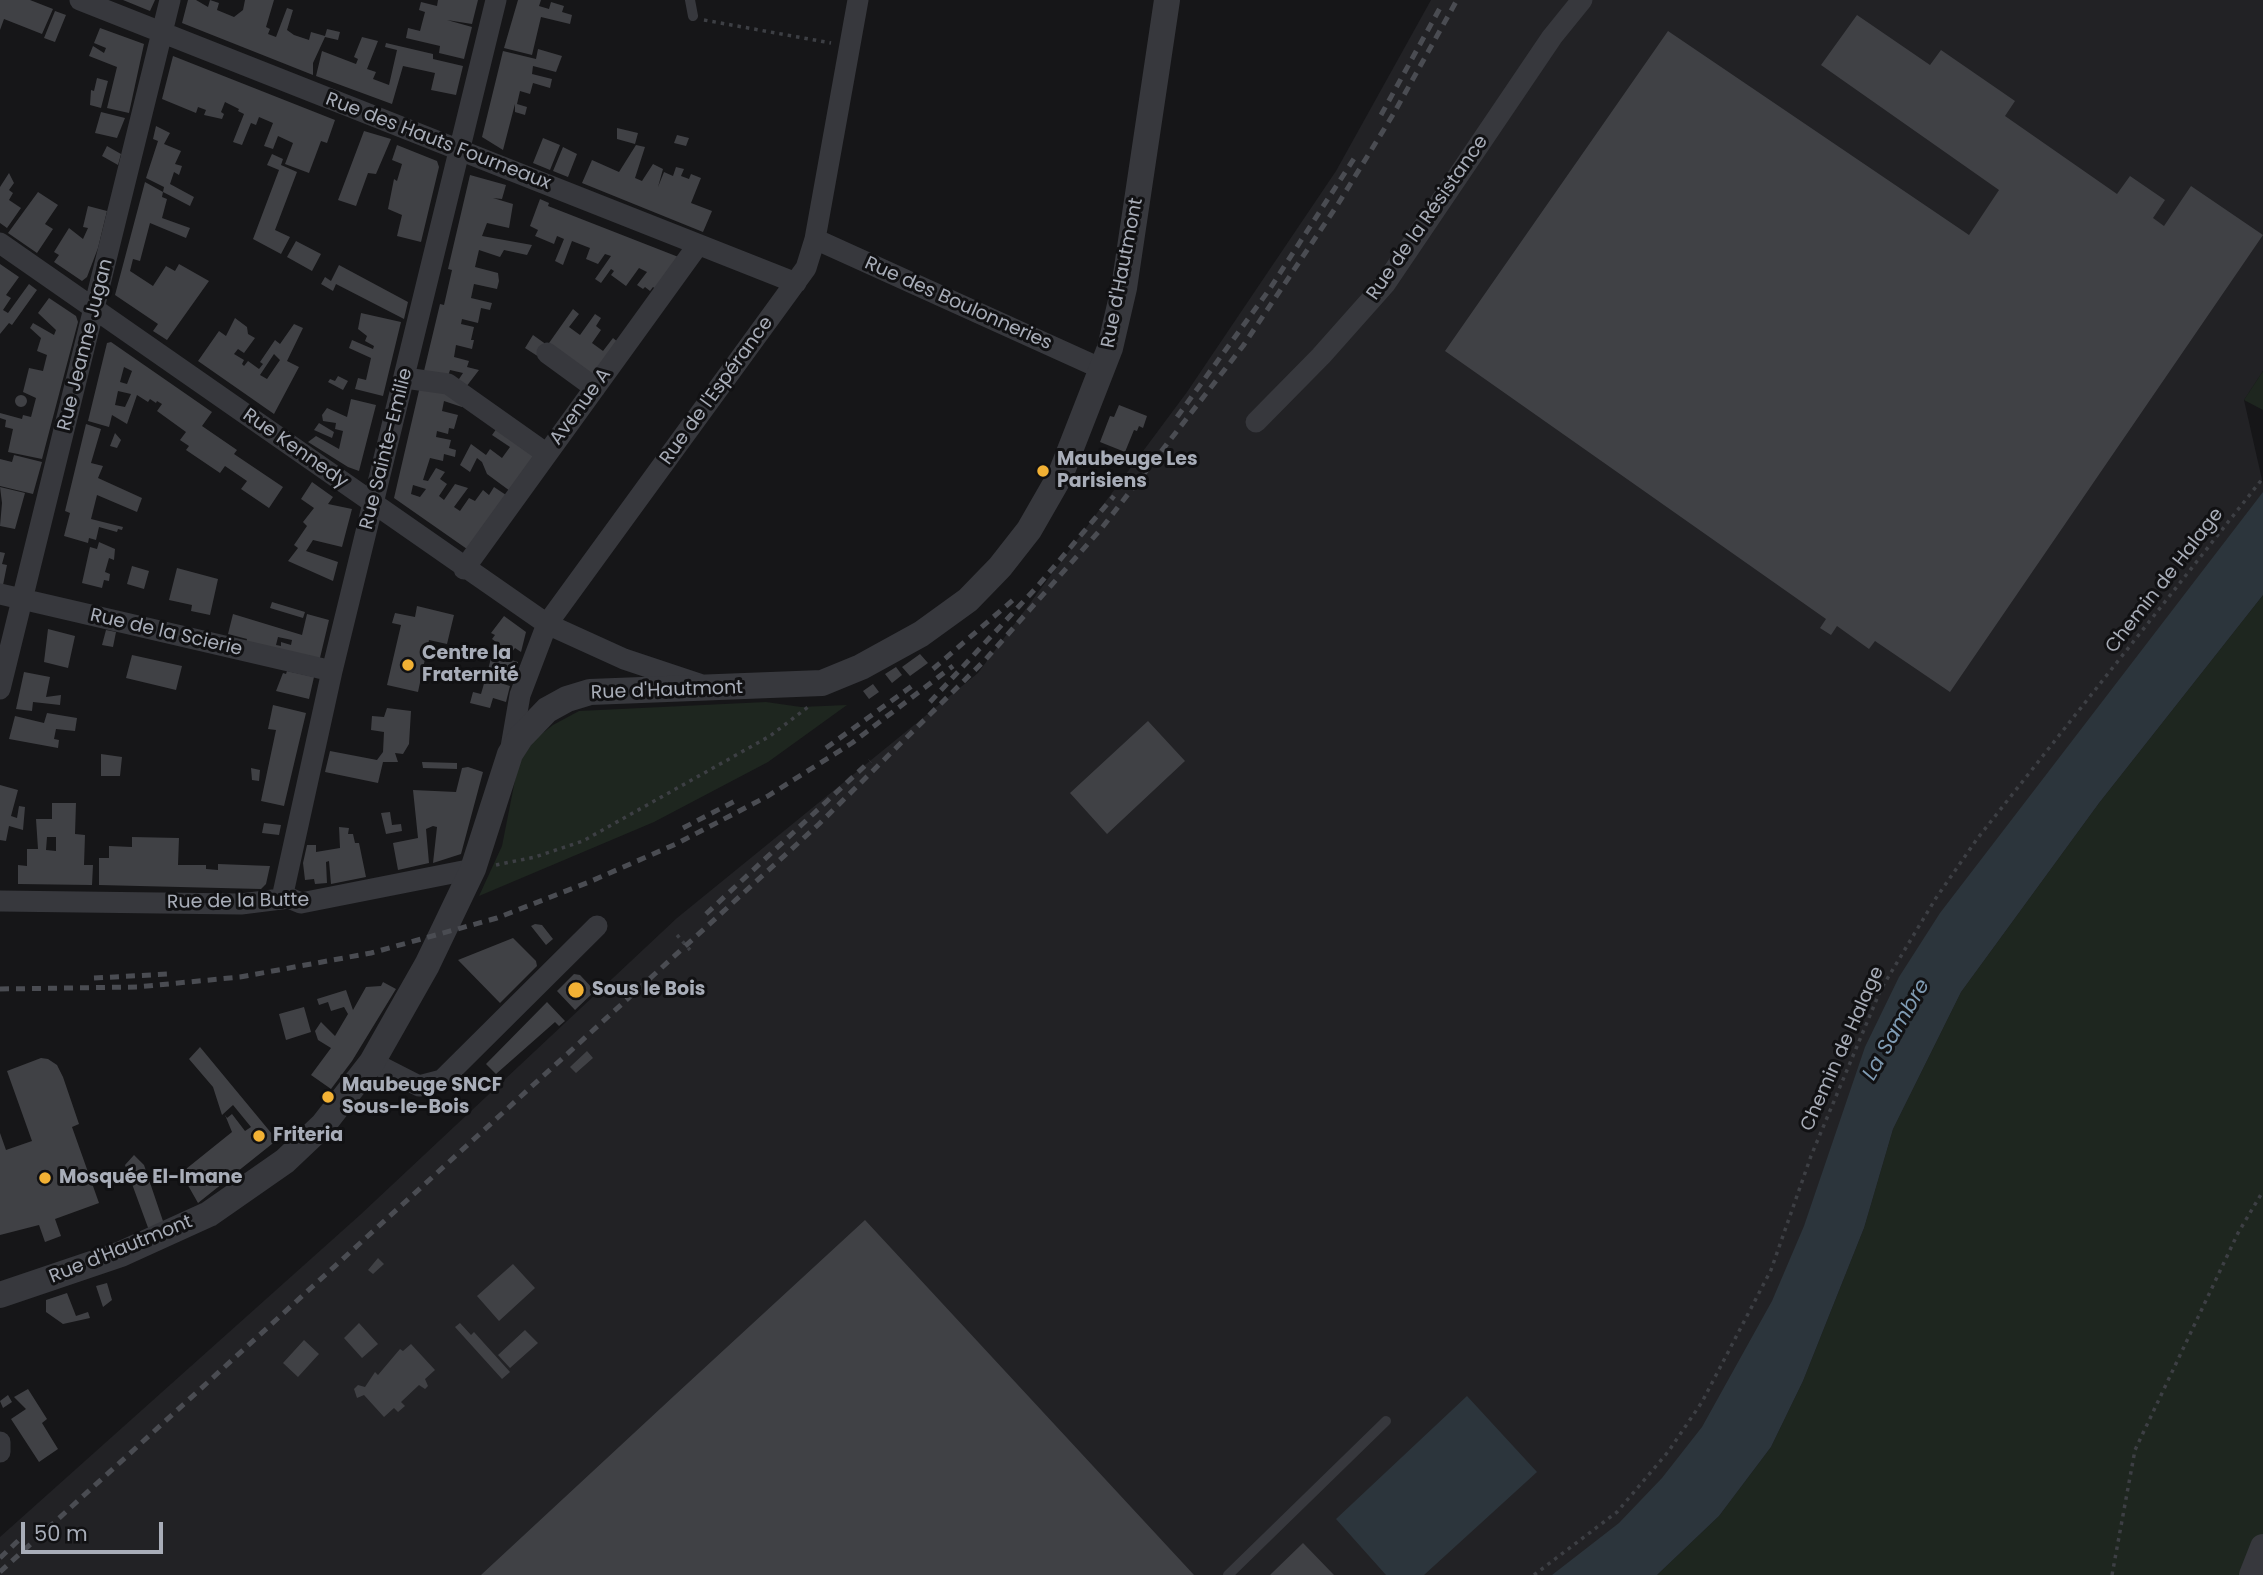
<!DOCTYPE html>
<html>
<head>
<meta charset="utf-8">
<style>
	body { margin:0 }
	#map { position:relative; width:2263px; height:1575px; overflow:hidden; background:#161618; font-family:Poppins,sans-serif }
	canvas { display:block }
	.scale { position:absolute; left:21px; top:1522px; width:142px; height:32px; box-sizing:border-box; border:4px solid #a8adb8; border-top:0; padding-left:9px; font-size:21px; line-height:24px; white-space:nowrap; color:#a8adb8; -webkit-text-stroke:5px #111113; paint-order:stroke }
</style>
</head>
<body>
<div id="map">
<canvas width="2263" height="1575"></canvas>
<div class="scale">50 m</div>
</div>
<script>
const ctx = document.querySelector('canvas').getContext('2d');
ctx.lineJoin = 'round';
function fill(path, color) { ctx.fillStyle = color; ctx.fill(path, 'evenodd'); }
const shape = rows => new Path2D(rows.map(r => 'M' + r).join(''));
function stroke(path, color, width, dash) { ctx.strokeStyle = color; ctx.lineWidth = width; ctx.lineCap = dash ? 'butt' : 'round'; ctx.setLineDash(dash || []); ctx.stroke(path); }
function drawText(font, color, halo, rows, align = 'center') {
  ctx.font = font + ' Poppins,sans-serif'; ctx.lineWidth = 6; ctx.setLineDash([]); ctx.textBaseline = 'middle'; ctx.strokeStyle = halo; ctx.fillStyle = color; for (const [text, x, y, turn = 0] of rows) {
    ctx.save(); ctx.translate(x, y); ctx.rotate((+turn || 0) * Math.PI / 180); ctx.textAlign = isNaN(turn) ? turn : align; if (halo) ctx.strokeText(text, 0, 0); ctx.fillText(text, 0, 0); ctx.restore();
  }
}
const built = shape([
	[1431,0,2263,0,2263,371,2244,400,2263,484,2263,595,2099,803,1961,992,1893,1129,1864,1228,1657,1575,0,1575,0,1537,360,1215,677,918,978,673,1187,392,1336,171]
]);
const green = shape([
	[2263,371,2263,410,2244,400],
	[2263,595,2263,1575,1657,1575,1719,1516,1771,1447,1803,1381,1864,1228,1893,1129,1961,992,2099,803],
	[766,702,801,707,847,705,768,762,654,822,479,896,502,846,518,765,535,739,553,725,579,711]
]);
const water = shape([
	[2263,492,2263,595,2099,803,1961,992,1893,1129,1864,1228,1803,1381,1771,1447,1719,1516,1657,1575,1552,1575,1619,1523,1662,1478,1702,1427,1772,1301,1804,1226,1865,1047,1899,977,1940,913],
	[1467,1396,1537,1472,1424,1575,1386,1575,1336,1519]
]);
const building = shape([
	[0,0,30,0,53,9,42,34,4,19,0,30],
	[123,0,155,0,150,11],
	[188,0,196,0,208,7,210,0,219,3,217,10,234,17,243,10,245,0,274,0,266,27,270,29,268,34,276,37,287,8,293,10,287,30,294,35,309,40,311,32,325,36,327,29,340,32,338,40,325,37,313,63,313,75,182,23],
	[438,0,478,0,472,24,447,20,472,27,464,59,439,53,440,46,406,38,408,28,420,31,425,12,419,10,421,2,437,6],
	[518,0,541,0,539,6,549,9,551,2,564,6,562,12,572,15,570,24,541,17,532,55,504,48],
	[55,11,66,15,55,42,44,38],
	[1857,15,1930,65,1941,50,2015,101,2005,116,2117,194,2130,176,2165,200,2153,218,2164,226,2191,186,2263,235,1950,692,1875,641,1869,649,1837,626,1831,635,1820,628,1826,619,1445,351,1668,31,1969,235,1999,190,1821,65],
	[100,28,144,44,129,113,107,108,117,67,89,56,93,46,104,53,106,48,94,43],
	[362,37,378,41,367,69,376,72,373,79,389,85,397,50,385,47,386,43,433,54,433,59,463,66,456,95,431,90,435,73,403,66,392,104,316,76,322,51,356,64,358,59,354,57],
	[538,49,562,56,556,72,533,66,532,74,552,79,550,88,533,83,530,94,520,91,517,104,527,107,525,115,515,112,515,104,503,150,482,137,503,51,536,59],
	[173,56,335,120,327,143,321,141,309,173,285,164,293,143,278,136,273,149,264,146,273,123,259,117,256,125,251,123,242,145,233,142,244,114,238,111,239,109,225,102,221,112,224,114,222,119,204,115,206,110,198,107,196,113,162,99],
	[97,78,108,81,101,108,90,105,91,90,94,91],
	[101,112,125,118,117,138,95,133],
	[156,126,170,133,164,144,181,151,175,164,182,166,179,175,174,172,170,184,194,197,190,206,163,192,164,187,146,178,158,141,153,139],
	[617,128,638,133,635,144,617,139],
	[364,131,391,139,376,174,368,173,356,206,338,200],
	[677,135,689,138,686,146,674,143],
	[543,138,560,145,550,170,533,163],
	[397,145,437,161,439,167,421,242,397,236,402,215,388,209,394,179,397,181,402,164,392,160],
	[636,145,645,147,635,178,642,181,653,164,663,169,658,187,664,172,673,176,676,167,684,169,681,176,689,179,691,174,701,178,691,203,712,211,703,232,582,183,592,160,619,172],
	[107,146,121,154,118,165,102,156],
	[563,147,577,154,568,177,553,171],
	[272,154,283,159,281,165,297,172,275,230,290,237,281,254,253,239,279,170,267,165],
	[9,173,14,183,9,190,13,193,9,200,21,208,7,228,0,223,0,187],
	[470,175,506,185,502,199,493,198,513,204,509,228,487,223,482,236,532,245,527,255,504,250,500,257,479,250,475,267,498,273,499,281,497,289,474,284,471,298,492,303,490,310,481,308,478,323,462,319,461,324,474,327,471,340,474,340,472,349,456,345,454,357,469,361,467,367,479,370,466,387,457,382,463,373,450,370,448,376,424,371,440,304,444,305,452,270,448,269],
	[145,182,163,192,162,197,167,199,162,218,190,228,186,238,150,223,140,261,133,259,130,271,153,286,166,266,175,271,179,264,209,281,167,340,153,331,158,324,115,295],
	[38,192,58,205,45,224,53,229,37,253,8,233],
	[540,199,549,203,548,206,681,258,657,290,653,287,650,291,645,287,643,289,637,285,647,272,639,268,626,286,611,275,614,271,611,269,601,283,595,279,611,256,605,254,598,264,586,259,590,248,572,241,563,265,555,261,564,239,557,236,554,244,535,236,538,230,530,226],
	[88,206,107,211,98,248,87,277,82,281,54,262,59,255,54,252,69,228,83,239,88,228,83,227],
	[296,241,321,254,312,271,287,257],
	[0,264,19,277,6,295,11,298,3,310,8,313,29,284,37,290,12,325,9,323,0,334],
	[339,265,408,302,404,319,336,284,333,291,321,284,325,277,331,281],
	[49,298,76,316,78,322,42,459,8,452,13,429,5,427,6,420,0,418,0,413,22,419,23,415,31,417,36,398,23,392,29,368,43,371,47,355,37,351,41,338,30,328,33,323,54,335,56,330,38,313],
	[573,309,579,314,569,327,580,335,595,314,601,318,596,326,601,330,592,343,603,351,613,338,619,343,594,376,549,343],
	[361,313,401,322,383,396,355,389,358,378,366,380,371,358,349,348,352,340,373,349,374,346,365,341,367,336,358,329],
	[235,318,247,327,248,334,255,338,244,353,238,349,234,354,244,360,242,364,244,366,248,361,259,369,263,364,260,362,275,340,280,344,294,324,303,328,287,361,299,367,274,414,198,361,219,331,226,336],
	[274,354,280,360,267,379,260,375],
	[533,335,547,345,539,357,525,348],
	[111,342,212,412,202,426,237,450,234,454,283,487,269,508,241,489,247,481,225,466,220,473,186,450,189,446,180,440,186,432,157,411,162,404,157,401,156,403,150,399,148,402,137,395,127,424,112,415,109,427,88,421,107,343],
	[124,367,132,371,127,384,120,382],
	[118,391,131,394,125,407,115,405],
	[338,376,348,381,343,390,328,382,330,379,335,381],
	[420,386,447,392,464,404,462,407,444,401,442,411,458,415,454,429,449,428,448,434,437,431,436,437,451,440,449,448,456,450,455,457,444,454,443,461,430,458,423,480,428,481,436,468,445,472,440,479,447,484,439,496,444,500,455,484,468,488,454,507,460,511,469,498,475,501,483,490,489,495,494,487,506,495,467,549,394,498],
	[413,485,426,489,420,497,411,494],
	'15 401a6 6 0 1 1 12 0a6 6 0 1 1-12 0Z',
	[351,399,376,405,359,471,348,467,308,442,316,436,339,449,343,431,335,429,336,423,323,421,322,415,327,408,347,417],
	[1119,405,1147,416,1143,428,1139,426,1137,431,1134,430,1125,452,1100,442,1110,416,1114,417],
	[319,423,334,432,332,438,314,430],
	[86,424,101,429,91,463,103,466,98,478,142,498,137,512,97,495,91,519,123,527,122,530,118,529,117,532,99,527,96,540,89,538,88,543,64,536,70,513,65,511],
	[497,428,535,456,510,491,487,474,482,462,477,458,470,472,460,465,471,444,486,455,490,449,502,458,510,447,492,435],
	[115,433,121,440,117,448,110,446],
	[14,455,42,462,33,494,0,486,0,459,12,462],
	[312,482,333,497,328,504,352,509,342,547,313,540,306,551,338,562,333,581,288,561,298,548,294,545,307,526,303,522,314,508,301,499],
	[0,487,25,493,15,529,0,526,2,503],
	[99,542,115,549,114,560,109,558,105,572,110,574,109,581,104,580,102,588,82,583,90,547,97,549],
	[0,552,5,553,2,564,7,565,3,585,0,585],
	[132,566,149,571,144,589,127,584],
	[177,568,218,579,210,615,191,611,192,605,169,600],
	[272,602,305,612,303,618,270,608],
	[417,606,454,615,447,644,429,640,418,692,387,685,401,625,392,623,395,613,415,617],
	[233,614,302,635,307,614,329,620,319,662,246,643,247,639,228,634],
	[278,637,292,640,291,645,281,642,281,646,276,645],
	[504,616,526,632,521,652,515,648,511,653,492,639,495,635,491,633],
	[48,629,75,636,68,668,44,662],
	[106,630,116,632,113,647,102,645],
	[492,654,518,662,513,678,500,674,497,682,510,686,506,702,493,698,490,708,470,703,473,692,481,694,485,680,477,677,481,667,488,670],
	[920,654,928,663,910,676,902,667],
	[132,655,182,666,176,690,126,678],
	[896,667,902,675,892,683,885,674],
	[287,671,314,677,309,699,276,691,283,673,286,674],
	[24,672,50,677,46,697,61,695,60,705,33,702,32,711,16,709],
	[873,684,879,692,869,699,863,691],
	[273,705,306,713,284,806,261,801,276,730,268,729],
	[387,708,411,711,409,744,403,754,395,753,398,762,383,762,378,783,325,772,330,751,377,760,383,752,384,732,371,730,372,716,384,717],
	[47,713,77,718,75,731,56,729,54,739,59,740,58,748,9,739,15,716,44,723],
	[1148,721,1185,761,1107,834,1070,793],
	[101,754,122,757,120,776,101,776],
	[422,762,457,763,457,769,423,768],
	[468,767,483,772,461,854,433,863,437,827,433,826,426,829,429,863,398,870,393,843,418,838,413,790,456,792,462,768],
	[251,768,260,770,259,781,252,780],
	[0,785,18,790,11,816,17,818,19,806,25,807,23,830,9,826,6,841,0,840],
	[52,803,76,803,75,834,85,835,84,865,93,865,92,885,18,884,18,865,27,866,27,849,38,849,36,819,52,819],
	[47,837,56,837,56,851,46,850],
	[390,812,392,825,401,824,402,831,386,834,381,813],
	[264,823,281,825,279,835,262,833],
	[339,827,349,828,348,834,353,834,355,843,359,843,366,877,331,884,329,861,326,862,327,883,315,884,314,879,305,880,303,863,307,845,316,845,316,852,340,848],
	[132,837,179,838,178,865,206,865,206,869,218,870,218,864,270,866,266,884,261,889,99,885,99,858,109,858,109,846,132,847],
	[535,924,542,925,553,939,546,945,531,926],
	[513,938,536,961,537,966,500,1003,458,960],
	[574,974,580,975,595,991,575,1010,557,991],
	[383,982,396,989,352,1061,331,1089,311,1075,331,1048,318,1040,315,1031,321,1022,335,1036,348,1014,344,1007,331,1011,328,1002,319,1005,317,999,346,990,353,1010,366,987,381,986],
	[547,1002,565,1021,559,1026,555,1022,496,1074,486,1064],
	[304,1007,311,1032,286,1040,279,1014],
	[200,1047,277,1140,198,1203,181,1173,232,1132,225,1115,227,1118,232,1114,245,1131,251,1127,233,1105,222,1115,213,1087,189,1059],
	[587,1051,593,1058,576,1073,570,1067],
	[41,1058,48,1059,57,1065,63,1077,79,1124,72,1127,99,1203,55,1219,61,1236,45,1242,39,1225,0,1235,0,1133,6,1150,32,1141,7,1071],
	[134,1155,144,1165,165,1227,150,1233,125,1165],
	[865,1220,1194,1575,481,1575,675,1395],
	[378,1258,384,1264,373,1274,368,1270],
	[513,1264,535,1288,499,1321,477,1296],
	[107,1283,112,1300,103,1307,96,1286],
	[67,1293,76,1316,88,1312,90,1318,63,1324,46,1312,46,1300],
	[359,1323,378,1344,362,1358,344,1338],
	[460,1323,471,1335,474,1332,510,1372,502,1379,455,1327],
	[525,1330,538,1343,510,1368,498,1355],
	[304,1340,319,1354,298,1377,283,1363],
	[411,1344,435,1370,425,1379,428,1386,425,1389,419,1385,401,1402,405,1406,398,1412,394,1408,384,1417,364,1395,357,1398,354,1389,358,1385,365,1387,375,1372,378,1375,400,1349,403,1351],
	[28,1389,47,1419,42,1423,58,1449,39,1462,11,1419,26,1409,14,1397],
	[8,1395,12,1402,3,1408,0,1401],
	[1303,1543,1334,1575,1270,1575]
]);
const path = shape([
	[704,20,831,43],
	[496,865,535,857,583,841,770,736,808,707],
	[677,935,690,950],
	[1534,1575,1617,1512,1668,1452,1702,1402,1771,1270,1811,1156,1881,989,1936,898,1977,839,2263,478],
	[2112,1575,2135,1450,2238,1233,2263,1191]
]);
const service = shape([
	[690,0,693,16],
	[1228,1575,1386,1421]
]);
const minor = shape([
	[80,0,796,283],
	[815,239,1102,369],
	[0,243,547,624,624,659,699,684],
	[547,353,595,388],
	[405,378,448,384,547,454],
	[1256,422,1321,356,1385,284,1552,37,1582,0],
	[464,569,698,245],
	[0,594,332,671],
	[0,689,170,0],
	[510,753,520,695,547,624,806,268,815,239,858,0],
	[282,898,332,671,496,0],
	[0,901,241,904,289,898,301,903,473,869],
	[372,1062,419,1086,442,1080,597,926],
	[0,1442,0,1452]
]);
const tertiary = shape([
	[0,1295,121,1254,209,1214,285,1161,323,1125,372,1062,427,965,473,869,510,754,521,737,547,710,567,699,590,692,822,683,861,667,921,634,968,600,1000,567,1029,530,1060,476,1110,348,1124,288,1167,0],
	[2252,1575,2263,1547]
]);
const rail = shape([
	[1381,115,1440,8],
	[1177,417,1269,290,1357,154],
	[933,669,1013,600],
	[930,702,1036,588,1114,496],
	[826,748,912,686],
	[683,828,739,799],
	[706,914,870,761],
	[94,978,168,974],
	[0,989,137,987,240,977,371,953,497,918,589,882,676,844,768,796,852,743,953,666],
	[0,1558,23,1536],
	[0,1572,819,824,986,659,1101,529,1243,346,1338,204,1394,113,1457,0]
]);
const markers = [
	[1043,471,7,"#f2b134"],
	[408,665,7,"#f2b134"],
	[576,990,9,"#f2b134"],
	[328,1097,7,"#f2b134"],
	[259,1136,7,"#f2b134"],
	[45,1178,7,"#f2b134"]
];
const streetNames = [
	["Rue des Hauts Fourneaux",438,142,21],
	["Rue de la Résistance",1428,218,-55],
	["Rue d'Hautmont",1123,273,-79],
	["Rue des Boulonneries",958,304,24],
	["Rue Jeanne Jugan",86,345,-76],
	["Rue de l'Espérance",717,391,-54],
	["Avenue A",581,407,-54],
	["Rue Kennedy",295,449,35],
	["Rue Sainte-Emilie",387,449,-76],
	["Chemin de Halage",2165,581,-52],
	["Rue de la Scierie",166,633,13],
	["Rue d'Hautmont",667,691,-2],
	["Rue de la Butte",238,902,-1],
	["Chemin de Halage",1843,1049,-66],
	["Rue d'Hautmont",121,1250,-22]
];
const poiNames = [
	["Maubeuge Les",1057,460],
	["Parisiens",1057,482],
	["Centre la",422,654],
	["Fraternité",422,676],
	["Sous le Bois",592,990],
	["Maubeuge SNCF",342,1086],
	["Sous-le-Bois",342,1108],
	["Friteria",273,1136],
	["Mosquée El-Imane",59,1178]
];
const waterNames = [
	["La Sambre",1897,1030,-60]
];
fill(built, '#222225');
fill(green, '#1e261f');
fill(water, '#2c353c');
fill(building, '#404145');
stroke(path, '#3d3f44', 3.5, [3.5, 5]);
stroke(service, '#37383d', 10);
stroke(minor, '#37383d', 21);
stroke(tertiary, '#37383d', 26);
stroke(rail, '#4a4c52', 5, [9, 7]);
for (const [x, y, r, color] of markers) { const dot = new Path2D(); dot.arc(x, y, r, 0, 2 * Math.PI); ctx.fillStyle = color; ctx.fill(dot); stroke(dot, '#111113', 2.5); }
drawText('19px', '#a8adb8', '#111113', streetNames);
drawText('bold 19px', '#a8adb8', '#111113', poiNames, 'left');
drawText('italic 21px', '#7f9bb3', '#111113', waterNames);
</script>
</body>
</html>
